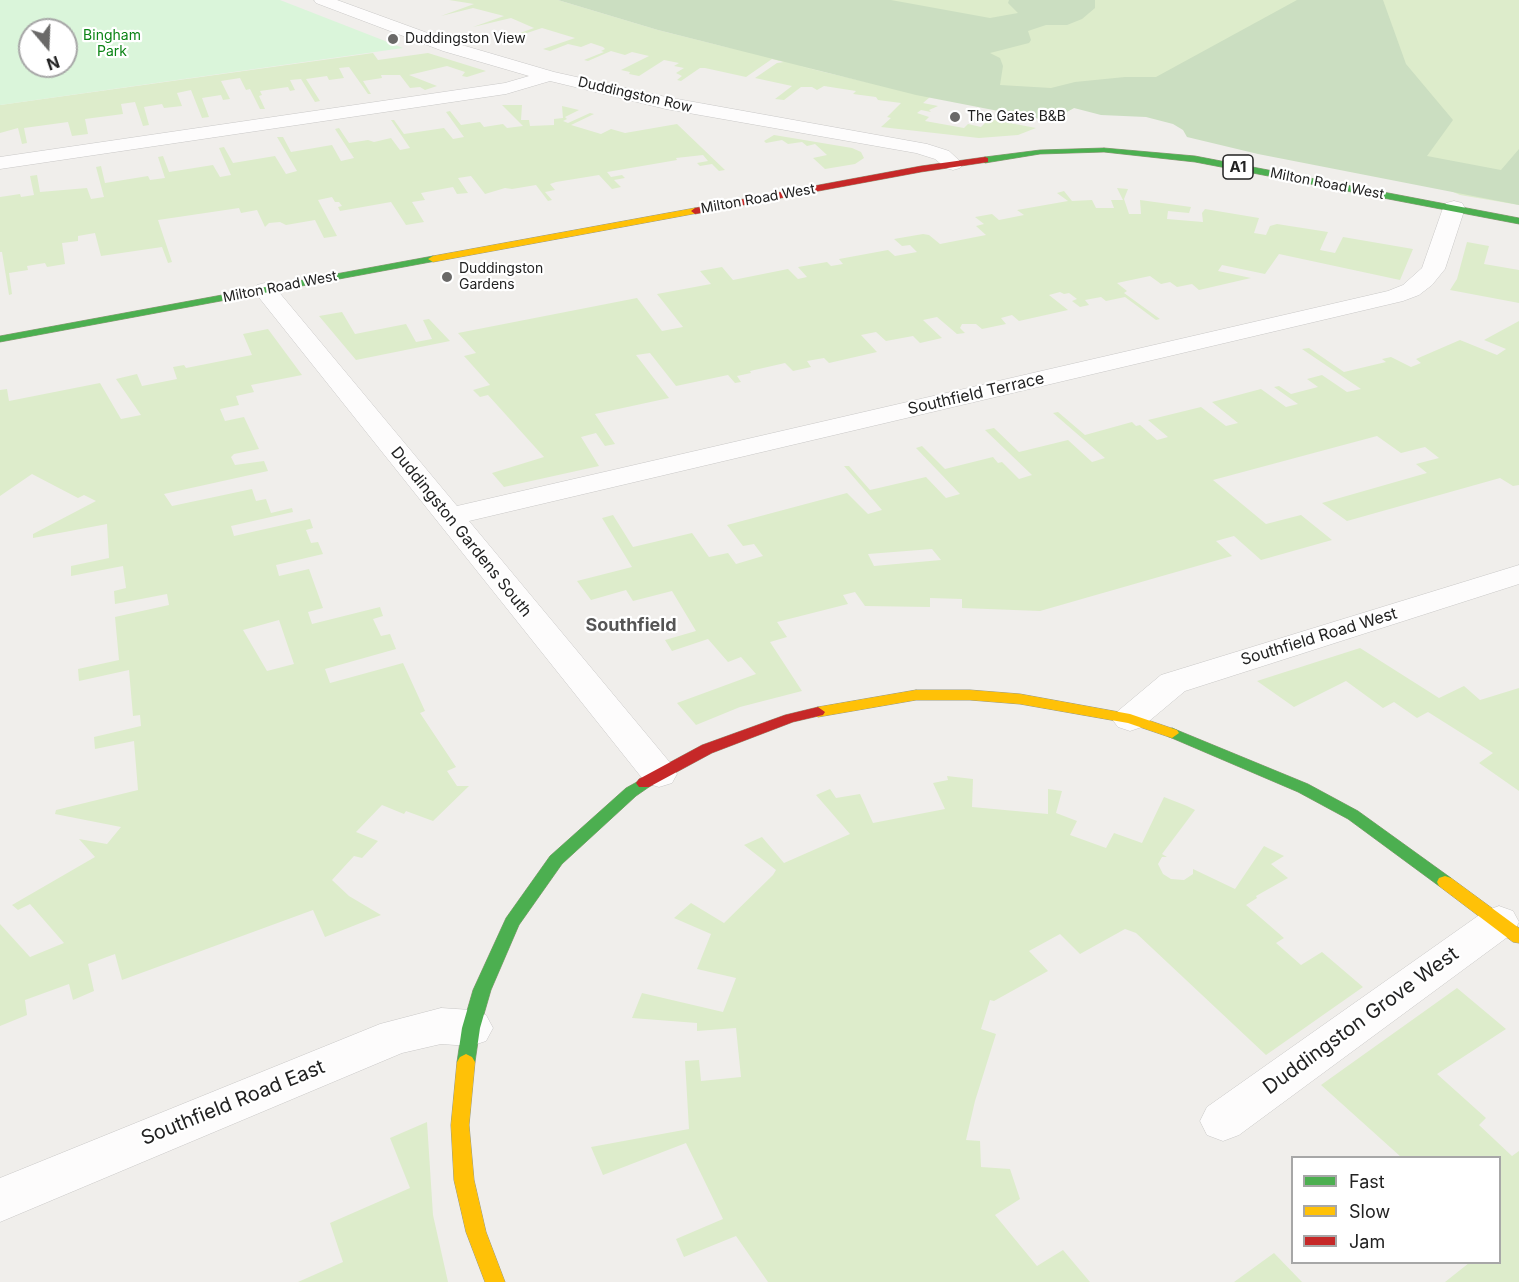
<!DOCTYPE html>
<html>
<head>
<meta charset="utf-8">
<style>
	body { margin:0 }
	#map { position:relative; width:1519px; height:1282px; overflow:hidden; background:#f0eeeb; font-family:Inter,sans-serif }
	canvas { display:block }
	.legend { position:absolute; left:1291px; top:1156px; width:210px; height:108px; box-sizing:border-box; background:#fff; border:2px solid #a7a7a7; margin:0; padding:8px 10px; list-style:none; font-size:18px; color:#222 }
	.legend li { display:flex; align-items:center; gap:12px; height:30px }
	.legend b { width:30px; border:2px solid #a7a7a7 }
	.north { position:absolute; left:18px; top:18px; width:60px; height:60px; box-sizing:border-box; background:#fff; border:2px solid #a7a7a7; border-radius:50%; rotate:161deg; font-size:16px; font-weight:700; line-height:24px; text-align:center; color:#222 }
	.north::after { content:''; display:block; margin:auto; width:21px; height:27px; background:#6a6968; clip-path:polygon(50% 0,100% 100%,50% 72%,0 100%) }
</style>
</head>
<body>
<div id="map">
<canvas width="1519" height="1282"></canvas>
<ul class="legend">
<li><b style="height:8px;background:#4caf50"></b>Fast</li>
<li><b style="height:8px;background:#ffc107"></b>Slow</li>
<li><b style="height:8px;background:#c62828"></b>Jam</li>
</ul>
<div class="north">N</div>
</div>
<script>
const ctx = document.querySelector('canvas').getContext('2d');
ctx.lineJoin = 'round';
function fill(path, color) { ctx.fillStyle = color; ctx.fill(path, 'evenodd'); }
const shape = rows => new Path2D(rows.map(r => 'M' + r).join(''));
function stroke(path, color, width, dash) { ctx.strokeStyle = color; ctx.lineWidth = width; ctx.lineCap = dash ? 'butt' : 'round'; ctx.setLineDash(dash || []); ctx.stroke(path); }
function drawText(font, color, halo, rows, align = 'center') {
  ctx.font = font + ' Inter,sans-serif'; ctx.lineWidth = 4.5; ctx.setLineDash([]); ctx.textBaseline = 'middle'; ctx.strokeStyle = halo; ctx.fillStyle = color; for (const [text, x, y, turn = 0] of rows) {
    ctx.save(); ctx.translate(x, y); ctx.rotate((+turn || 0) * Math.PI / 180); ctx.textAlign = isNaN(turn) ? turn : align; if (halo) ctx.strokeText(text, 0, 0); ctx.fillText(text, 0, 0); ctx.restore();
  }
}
const grass = shape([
	[449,0,558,0,658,30,734,49,562,0,1519,0,1519,205,1460,195,1300,123,1074,108,1050,121,799,66,930,97,923,103,938,106,929,110,931,112,921,110,917,113,929,117,925,121,964,128,968,124,981,127,989,119,1036,128,1018,135,979,138,881,127,891,118,887,117,901,103,878,100,876,97,853,94,856,91,824,86,817,90,812,87,801,87,784,100,775,99,792,86,755,78,777,63,784,62,772,59,746,77,705,68,700,68,681,81,677,80,682,76,676,73,684,68,674,66,679,63,664,60,639,76,629,74,630,72,621,70,649,56,632,52,625,55,611,51,588,61,584,60,604,52,601,51,605,49,603,47,591,43,581,47,568,44,550,51,543,49,575,38,542,28,512,38,509,37,534,28,511,18,473,27,504,16,473,8,441,16,474,4],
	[373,53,378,60,428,53,486,71,467,77,462,76,465,72,447,66,409,75,437,86,425,90,420,87,410,88,400,75,381,75,382,78,363,81,371,94,368,94,349,67,339,68,344,78,329,80,327,76,306,79,320,101,315,102,301,79,290,80,295,90,290,91,288,87,260,91,262,95,259,96,265,109,260,109,250,89,246,90,240,78,221,81,230,99,223,100,221,95,202,98,209,117,202,118,191,90,177,93,182,106,164,108,162,104,144,107,149,125,143,126,135,102,121,104,123,114,85,119,88,134,72,136,68,122,24,128,27,143,22,144,18,128,0,133,0,105],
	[502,105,522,105,521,120,529,120,530,126,554,125,554,119,563,118,562,106,579,110,565,117,567,119,563,121,568,123,590,113,594,114,571,125,601,134,611,129,625,133,677,124,725,170,719,171,712,164,700,166,697,163,708,161,703,155,676,158,677,160,607,172,611,177,622,175,625,178,614,180,621,187,612,189,599,175,556,182,550,184,555,190,545,192,552,200,548,201,536,185,512,189,505,188,485,194,471,176,458,178,468,193,457,194,453,187,421,193,425,200,412,202,424,222,406,225,391,202,340,211,338,207,342,206,339,202,335,202,332,197,318,200,337,236,324,238,315,220,286,225,280,222,269,223,265,227,257,210,241,213,239,208,158,220,172,262,168,263,162,247,101,256,95,233,78,236,78,241,62,243,65,264,47,267,45,263,27,266,28,270,9,273,12,294,9,295,2,252,0,252,0,197,20,194,21,197,34,195,30,176,37,175,40,192,87,188,91,199,104,197,96,167,101,166,105,183,148,176,150,180,165,178,158,157,163,156,169,172,213,165,220,177,231,175,219,148,224,147,233,163,275,156,286,174,297,171,277,137,283,137,291,152,332,145,341,161,354,158,335,129,339,128,349,143,368,140,374,142,391,138,400,150,410,148,391,120,394,120,404,134,444,128,453,139,464,137,446,112,450,111,461,125,480,122,484,127,503,124,507,128,523,126],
	[774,135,852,148,861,152,864,158,855,164,825,169,813,158,827,155,815,144,807,146,802,142,788,144,782,140,766,143,764,141],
	[1117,188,1128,189,1124,199,1129,214,1141,214,1140,200,1191,207,1189,213,1168,211,1167,219,1203,222,1202,213,1205,209,1259,218,1254,233,1266,235,1270,226,1277,224,1328,232,1320,250,1335,253,1343,237,1413,249,1400,280,1279,254,1265,274,1222,265,1218,271,1251,278,1199,290,1192,284,1177,287,1170,282,1161,284,1150,276,1117,283,1127,291,1124,293,1160,319,1156,320,1125,297,1106,301,1101,297,1085,300,1089,305,1080,307,1072,301,1077,299,1069,293,1064,294,1060,292,1049,295,1068,310,1019,321,1012,315,1001,318,1006,324,982,329,976,324,962,324,960,328,965,333,957,334,937,317,923,320,942,338,920,343,913,336,886,341,876,332,861,335,877,352,829,363,824,358,807,361,811,367,793,371,785,363,750,371,751,373,737,376,741,382,735,383,728,375,676,386,650,353,636,355,669,398,595,414,615,444,605,446,596,433,581,437,599,466,504,487,492,473,544,457,488,395,480,397,473,390,490,385,464,356,476,353,458,333,637,298,662,331,683,327,657,294,711,284,700,271,722,267,733,280,788,269,798,279,807,277,798,267,827,262,831,266,843,264,839,259,888,250,895,256,917,252,910,245,902,246,894,239,923,234,929,235,940,244,986,235,976,226,984,224,975,217,992,214,999,220,1024,215,1017,210,1068,201,1057,193,1064,191,1072,201,1092,200,1096,208,1114,208,1111,200,1123,200],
	[1467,242,1489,246,1484,264,1519,270,1519,303,1450,290,1457,279],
	[342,312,355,334,406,324,416,342,432,339,423,320,429,319,450,341,356,360,319,316],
	[1519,321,1519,485,1513,486,1500,478,1347,521,1322,503,1427,473,1416,464,1439,458,1425,447,1401,453,1377,436,1213,480,1266,524,1301,515,1332,540,1261,560,1234,536,1216,541,1232,556,1040,611,962,608,962,599,930,598,930,607,865,606,855,592,843,595,848,604,777,622,787,637,770,642,802,691,740,707,696,725,677,703,756,674,741,657,728,662,708,639,672,651,665,640,696,631,672,591,633,601,626,590,591,600,577,581,632,567,602,518,613,515,633,547,692,533,709,557,728,553,736,564,763,556,754,544,743,546,727,525,847,493,868,514,882,510,844,466,849,466,870,490,926,477,946,498,960,494,916,448,922,446,945,469,993,457,998,463,1002,462,1019,479,1032,475,985,430,994,428,1019,452,1068,440,1092,462,1105,458,1053,413,1058,412,1085,435,1132,422,1136,426,1140,425,1157,440,1168,437,1148,420,1201,407,1226,426,1238,423,1212,402,1261,389,1286,407,1298,404,1274,387,1279,386,1291,394,1318,387,1307,379,1322,375,1347,392,1361,389,1302,349,1309,348,1344,372,1386,362,1382,359,1391,357,1411,367,1421,363,1416,359,1460,340,1497,355,1506,349,1484,340],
	[932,549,941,560,874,566,868,554],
	[268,329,302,375,251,385,254,392,236,396,239,405,220,409,225,421,244,417,259,449,234,454,231,457,235,465,264,461,268,471,164,494,172,506,252,489,256,501,266,499,271,513,292,508,293,512,231,526,234,536,310,519,313,528,306,530,311,543,318,542,323,554,276,565,279,576,309,569,323,608,308,612,312,624,380,607,383,616,373,619,381,636,390,634,396,649,325,669,330,683,403,663,425,711,420,713,456,767,447,771,457,786,469,786,433,821,406,811,404,814,382,805,356,832,378,841,362,858,354,856,332,880,349,896,381,915,325,937,313,910,122,980,115,954,88,964,94,991,73,1000,69,984,25,1000,27,1015,0,1026,0,924,30,957,64,943,30,904,18,910,12,905,95,857,79,839,107,844,121,827,55,814,56,810,138,790,134,741,95,749,94,737,141,726,140,715,133,716,129,670,79,681,78,669,119,660,115,617,169,605,167,594,115,604,114,591,126,588,123,566,71,576,71,566,109,558,107,524,33,538,33,534,96,501,84,495,78,498,32,474,0,496,0,390,7,389,9,401,100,383,121,419,141,415,116,379,137,374,142,386,177,379,173,367,184,365,186,368,252,355,243,334],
	[279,620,294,664,267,671,243,630],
	[1360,648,1439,698,1464,686,1480,700,1519,688,1519,791,1479,763,1493,753,1428,712,1417,718,1394,702,1383,708,1346,681,1294,707,1257,681],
	[947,776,973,779,972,807,1048,814,1048,789,1062,791,1056,813,1077,821,1070,835,1106,848,1114,833,1142,843,1164,797,1187,806,1195,810,1162,854,1167,857,1162,857,1158,864,1163,874,1171,879,1184,880,1193,874,1193,869,1235,889,1264,846,1284,856,1271,864,1288,878,1256,896,1257,898,1246,905,1284,938,1276,943,1301,965,1322,952,1363,987,1266,1055,1136,933,1125,929,1080,954,1060,934,1029,951,1048,971,994,1001,990,1000,981,1029,996,1034,975,1101,966,1140,980,1141,981,1167,1010,1169,1020,1199,995,1215,1037,1266,1063,1250,1090,1282,768,1282,736,1236,684,1257,676,1239,723,1219,686,1143,603,1175,591,1147,689,1129,685,1061,699,1060,701,1081,741,1077,736,1028,697,1031,697,1023,632,1018,642,993,723,1012,736,978,697,969,711,934,674,918,691,903,724,923,773,875,776,870,744,845,762,837,784,863,850,834,816,795,830,789,836,798,860,794,873,823,945,809,933,783,948,780],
	[1457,988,1506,1029,1437,1074,1486,1118,1479,1125,1512,1156,1519,1151,1519,1282,1445,1282,1469,1263,1500,1262,1500,1158,1401,1157,1321,1085],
	[427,1122,433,1215,448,1282,298,1282,343,1262,330,1223,410,1188,390,1138],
	[1274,1253,1302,1282,1234,1282]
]);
const forest = shape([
	[558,0,891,0,990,18,1018,13,1008,3,1009,0,1095,0,1095,8,1082,19,1067,25,1046,25,1028,31,1031,40,1029,43,990,53,1000,58,1003,66,1000,85,1051,88,1075,82,1125,77,1156,77,1297,0,1383,0,1406,64,1453,120,1427,156,1501,170,1519,149,1519,205,1258,154,1187,137,1183,130,1173,124,1146,117,1101,115,1074,108,1050,121,916,95,658,30]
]);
const park = shape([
	[0,0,280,0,403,48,0,105],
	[30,30,66,30,66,66,30,66]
]);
const street = shape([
	[314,0,337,0,455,43,554,72,666,97,927,144,949,151,963,164,960,168,953,170,946,168,935,159,916,153,666,109,550,81,506,94,0,169,0,157,505,83,529,76,443,51,316,3,314,0],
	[1454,201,1462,203,1465,208,1445,269,1432,285,1419,295,1403,301,469,521,672,765,677,774,672,783,659,787,646,783,253,290,257,285,265,283,273,285,457,506,1388,291,1403,285,1422,268,1443,208,1446,203,1454,201],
	[1519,565,1519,584,1185,691,1142,727,1130,731,1118,727,1112,719,1118,711,1161,675,1519,565],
	[1499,906,1513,911,1519,922,1513,933,1239,1135,1223,1141,1207,1135,1200,1121,1207,1107,1485,911,1499,906],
	[441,1008,471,1010,486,1015,493,1028,486,1041,471,1046,441,1044,402,1053,0,1222,0,1178,380,1024,441,1008]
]);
const fast = shape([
	[1104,148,1195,156,1519,218,1519,224,1195,162,1104,152,1040,154,985,163,981,160,985,157,1040,150,1104,148],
	[433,256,438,259,436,261,0,342,0,336,433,256],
	[1172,728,1308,784,1358,811,1451,878,1453,882,1451,886,1445,888,1439,886,1348,819,1298,792,1167,736,1165,733,1172,728],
	[644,778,649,779,652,783,649,787,636,796,562,864,519,925,491,990,480,1028,475,1062,472,1067,466,1070,460,1067,457,1062,462,1028,473,990,506,918,550,856,626,788,644,778]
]);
const slow = shape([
	[695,208,698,209,698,213,433,262,428,259,433,256,695,208],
	[916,690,970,690,1020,694,1130,714,1177,730,1179,733,1172,738,1128,723,1020,704,970,700,916,700,818,717,811,712,818,707,916,690],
	[1445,876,1451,878,1519,928,1519,943,1513,942,1439,886,1437,882,1439,878,1445,876],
	[466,1054,472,1057,475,1062,469,1125,474,1180,486,1232,505,1282,485,1282,466,1232,454,1180,451,1125,457,1062,460,1057,466,1054]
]);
const jam = shape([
	[985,157,988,158,988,162,921,172,695,214,691,211,695,208,921,166,985,157],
	[818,707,825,712,823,715,793,722,712,753,649,787,639,787,636,783,639,779,702,745,785,715,818,707]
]);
const markers = [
	[393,39,6,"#6a6968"],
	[955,117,6,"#6a6968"],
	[447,277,6,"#6a6968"]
];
const farParknames = [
	["Bingham",112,36],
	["Park",112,52]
];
const farPoinames = [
	["Duddingston View",405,39],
	["The Gates B&B",967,117],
	["Duddingston",459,269],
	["Gardens",459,285]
];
const farStreetnames = [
	["Duddingston Row",635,95,13],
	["Milton Road West",1327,184,11],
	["Milton Road West",758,199,-10],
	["Milton Road West",280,287,-11]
];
const shields = [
	[1238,167,30]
];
const shieldNames = [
	["A1",1238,167]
];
const streetNames = [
	["Southfield Terrace",976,394,-13],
	["Duddingston Gardens South",461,532,51],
	["Southfield Road West",1319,637,-17]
];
const neighbourhoodNames = [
	["Southfield",631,626]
];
const nearStreetnames = [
	["Duddingston Grove West",1361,1021,-36],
	["Southfield Road East",233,1103,-22]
];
fill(grass, '#ddeccb');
fill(forest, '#cbdec1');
fill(park, '#daf5da');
stroke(street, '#c9c8c7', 1);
stroke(fast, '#999a82', 1);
stroke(slow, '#999a82', 1);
stroke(jam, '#999a82', 1);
fill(street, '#fdfcfc');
fill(fast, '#4caf50');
fill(slow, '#ffc107');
fill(jam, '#c62828');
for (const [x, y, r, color] of markers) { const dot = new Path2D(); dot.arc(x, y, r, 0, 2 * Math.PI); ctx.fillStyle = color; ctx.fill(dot); stroke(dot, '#fff', 2); }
drawText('14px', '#0c8416', '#fff', farParknames);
drawText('14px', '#222', '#fff', farPoinames, 'left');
drawText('14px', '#222', '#fff', farStreetnames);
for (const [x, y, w] of shields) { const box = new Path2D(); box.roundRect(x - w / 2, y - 12, w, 24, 4.5); ctx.fillStyle = '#fff'; ctx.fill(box); stroke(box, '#222', 1.5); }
drawText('bold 15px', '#222', null, shieldNames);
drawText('16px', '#222', '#fff', streetNames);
drawText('bold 18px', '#555', '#fff', neighbourhoodNames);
drawText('20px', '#222', '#fff', nearStreetnames);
</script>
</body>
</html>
